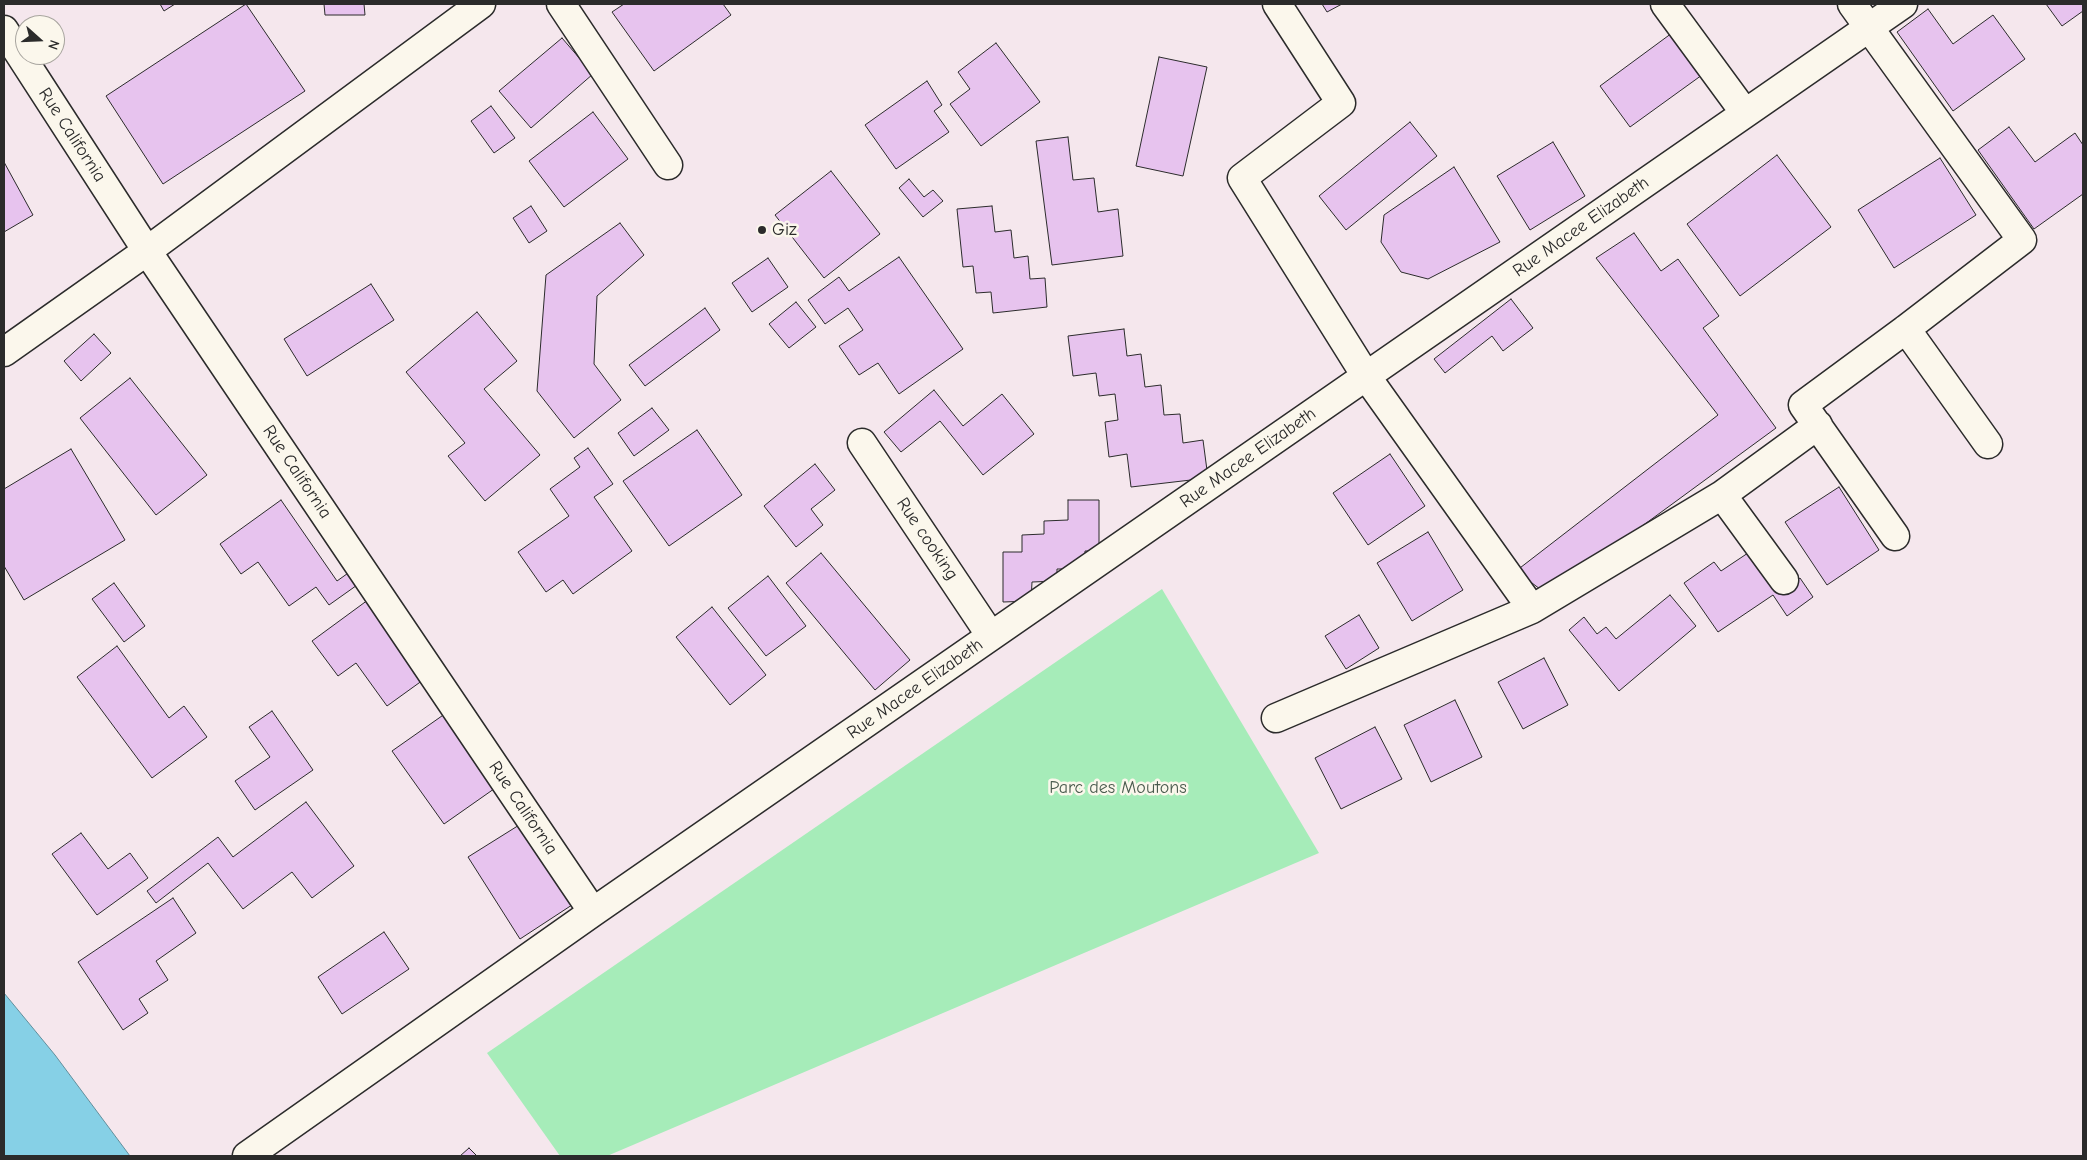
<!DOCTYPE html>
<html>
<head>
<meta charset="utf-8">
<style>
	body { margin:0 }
	#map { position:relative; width:2087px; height:1160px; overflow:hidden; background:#f5e7ed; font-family:"Comic Neue",sans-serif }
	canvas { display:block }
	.frame { position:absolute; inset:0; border:5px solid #2b2b2b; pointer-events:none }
	.north { position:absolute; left:15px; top:15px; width:50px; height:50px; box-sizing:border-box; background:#fbf7ec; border:1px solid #a8a59f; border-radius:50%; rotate:110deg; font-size:14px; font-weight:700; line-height:20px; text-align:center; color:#2b2b2b }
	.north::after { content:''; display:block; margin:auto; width:18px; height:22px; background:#2b2b2b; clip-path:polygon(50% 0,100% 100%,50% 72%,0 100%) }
</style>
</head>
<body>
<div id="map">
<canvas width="2087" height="1160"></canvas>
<div class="frame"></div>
<div class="north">N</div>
</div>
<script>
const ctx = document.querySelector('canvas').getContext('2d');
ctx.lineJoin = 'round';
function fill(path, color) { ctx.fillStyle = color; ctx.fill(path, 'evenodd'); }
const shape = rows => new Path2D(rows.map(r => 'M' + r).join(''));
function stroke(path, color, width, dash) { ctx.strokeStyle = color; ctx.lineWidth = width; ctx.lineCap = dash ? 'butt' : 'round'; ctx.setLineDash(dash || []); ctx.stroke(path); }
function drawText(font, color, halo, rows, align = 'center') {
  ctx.font = font + ' "Comic Neue",sans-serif'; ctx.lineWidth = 5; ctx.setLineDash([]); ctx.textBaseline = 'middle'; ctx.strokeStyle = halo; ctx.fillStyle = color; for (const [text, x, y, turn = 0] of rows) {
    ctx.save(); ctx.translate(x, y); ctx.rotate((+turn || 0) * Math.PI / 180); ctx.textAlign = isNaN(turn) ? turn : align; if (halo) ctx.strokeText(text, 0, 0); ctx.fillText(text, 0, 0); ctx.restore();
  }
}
const green = shape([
	[1162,589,1319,853,607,1156,560,1156,487,1053]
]);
const water = shape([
	[4,993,55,1055,130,1156,4,1156,4,993]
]);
const building = shape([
	[160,4,175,4,164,11,160,4],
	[246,4,305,91,163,184,106,96,246,4],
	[324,4,364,4,365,15,325,15,324,4],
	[624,4,723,4,731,15,654,71,612,12,624,4],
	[1322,4,1342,4,1327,12,1322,4],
	[2046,4,2083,4,2083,11,2062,26,2046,4],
	[1928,9,1953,44,1993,15,2025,59,1953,111,1897,32,1928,9],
	[1672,33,1702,75,1630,127,1600,86,1672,33],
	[562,38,593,74,531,128,499,91,562,38],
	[996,43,1040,102,981,146,950,104,970,89,958,72,996,43],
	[1159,57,1207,67,1183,176,1136,166,1159,57],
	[927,81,942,105,934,111,949,132,896,169,865,125,927,81],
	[491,106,515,138,494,153,471,121,491,106],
	[593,112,628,159,564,207,529,161,593,112],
	[1410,122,1437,156,1346,230,1319,196,1410,122],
	[2009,127,2035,162,2075,133,2083,145,2083,194,2034,229,1978,150,2009,127],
	[1068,137,1073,180,1094,178,1098,212,1118,209,1123,256,1052,265,1036,141,1068,137],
	[1553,142,1585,196,1530,230,1497,176,1553,142],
	[1777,155,1831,227,1740,296,1687,224,1777,155],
	[1940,158,1976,215,1894,268,1858,210,1940,158],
	[4,162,33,215,4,232,4,162],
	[1454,167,1500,242,1428,279,1401,272,1381,242,1384,215,1454,167],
	[831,171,880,234,824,278,775,215,831,171],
	[909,179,924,197,933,190,943,201,923,217,899,188,909,179],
	[531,206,547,231,529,243,513,218,531,206],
	[992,206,995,232,1011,230,1014,258,1028,256,1030,279,1045,278,1047,307,993,313,991,292,976,293,973,266,963,267,957,209,992,206],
	[620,223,644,255,597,296,594,364,621,400,574,438,537,391,546,275,620,223],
	[1634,233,1661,271,1678,259,1719,316,1703,328,1776,428,1548,595,1516,571,1718,415,1596,258,1634,233],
	[899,257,963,349,899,394,878,363,859,375,839,346,863,330,848,308,825,324,808,300,839,277,849,291,899,257],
	[768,258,788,287,752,312,732,283,768,258],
	[371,284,394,320,307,376,284,339,371,284],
	[1511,299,1533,328,1503,351,1492,336,1445,373,1434,359,1511,299],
	[796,302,816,327,789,348,769,324,796,302],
	[705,308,720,330,645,386,629,365,705,308],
	[477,312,517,361,484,389,540,455,485,501,448,456,465,443,406,372,477,312],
	[1124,329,1127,356,1141,354,1145,387,1161,385,1164,415,1180,414,1183,443,1203,440,1208,478,1131,487,1127,454,1109,457,1105,422,1118,420,1115,394,1099,396,1096,373,1073,376,1068,336,1124,329],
	[94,334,111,353,81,381,64,361,94,334],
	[130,378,207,475,156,515,80,418,130,378],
	[934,390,963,426,1002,394,1034,434,983,475,940,421,901,452,884,432,934,390],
	[652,408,669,430,634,456,618,433,652,408],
	[697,430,742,495,669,546,623,481,697,430],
	[588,448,613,484,594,497,632,551,573,594,563,580,546,592,518,552,569,516,550,489,580,467,574,458,588,448],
	[71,449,125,540,24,600,4,566,4,489,71,449],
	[1390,454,1425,506,1368,545,1333,493,1390,454],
	[815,464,835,490,811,509,823,525,796,547,764,506,815,464],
	[1839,487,1879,550,1827,585,1785,522,1839,487],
	[281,500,337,581,351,571,360,583,329,605,316,587,289,606,258,562,241,574,220,544,281,500],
	[1068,500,1099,500,1099,551,1085,551,1085,569,1057,569,1057,581,1032,582,1031,601,1003,602,1003,552,1022,552,1022,535,1044,534,1044,521,1068,520,1068,500],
	[1428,532,1463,590,1412,621,1377,563,1428,532],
	[1754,549,1782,590,1800,578,1813,597,1787,616,1773,595,1718,632,1684,583,1714,562,1721,571,1754,549],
	[821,553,910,660,875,690,786,583,821,553],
	[768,576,806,626,766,656,728,608,768,576],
	[114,583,145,626,124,642,92,599,114,583],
	[1670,595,1696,626,1619,691,1569,630,1584,617,1597,634,1606,627,1616,639,1670,595],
	[372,597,430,675,387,706,356,663,338,676,312,641,372,597],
	[712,607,766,675,730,705,676,637,712,607],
	[1359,615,1379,648,1346,669,1325,636,1359,615],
	[117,646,169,718,184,706,207,737,152,778,77,677,117,646],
	[1544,658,1568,705,1523,729,1498,682,1544,658],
	[1455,700,1482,757,1431,782,1404,725,1455,700],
	[272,711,313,770,255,810,235,781,270,757,249,727,272,711],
	[449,711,501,784,444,824,392,751,449,711],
	[1375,727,1402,779,1341,809,1315,758,1375,727],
	[306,802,354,866,312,898,292,872,243,909,208,863,156,903,147,891,218,837,233,857,306,802],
	[524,822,575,903,520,939,468,857,524,822],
	[81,833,108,869,130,853,148,878,97,915,52,854,81,833],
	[173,898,196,933,156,961,168,980,139,999,148,1013,123,1030,78,962,173,898],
	[384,932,409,969,342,1014,318,977,384,932],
	[469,1148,477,1156,460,1156,469,1148]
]);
const minor = shape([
	[561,4,668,165],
	[1665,4,1745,113],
	[1852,4,2022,240,1906,329,1803,405,1895,536],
	[4,30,147,251,593,912],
	[1906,329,1988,444],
	[4,352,147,251,481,4],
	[862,443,991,636],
	[1722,495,1818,425],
	[1532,609,1722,495,1784,580],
	[1276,718,1532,609,1366,376,1242,178,1341,103,1277,4],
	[247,1156,593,912,1903,4]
]);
const markers = [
	[762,230,5,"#2b2b2b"]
];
const streetNames = [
	["Rue California",72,135,57],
	["Rue Macee Elizabeth",1581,227,-35],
	["Rue Macee Elizabeth",1248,458,-35],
	["Rue California",297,472,56],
	["Rue cooking",927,539,56],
	["Rue Macee Elizabeth",915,689,-35],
	["Rue California",523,808,56]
];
const poiNames = [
	["Giz",772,230]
];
const parkNames = [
	["Parc des Moutons",1118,788]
];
fill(green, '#a6ecb9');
fill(water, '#86d0e6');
stroke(water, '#628e9b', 1);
fill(building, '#e7c3ee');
stroke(building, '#2b2b2b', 1);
stroke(minor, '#2b2b2b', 31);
stroke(minor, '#fbf7ec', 28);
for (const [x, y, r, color] of markers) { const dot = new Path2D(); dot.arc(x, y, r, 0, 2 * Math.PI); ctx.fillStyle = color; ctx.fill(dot); stroke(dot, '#fbf7ec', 2); }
drawText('18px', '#2b2b2b', '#fbf7ec', streetNames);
drawText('18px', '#2b2b2b', '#fbf7ec', poiNames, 'left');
drawText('18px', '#4a5b4e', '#fbf7ec', parkNames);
</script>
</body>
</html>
